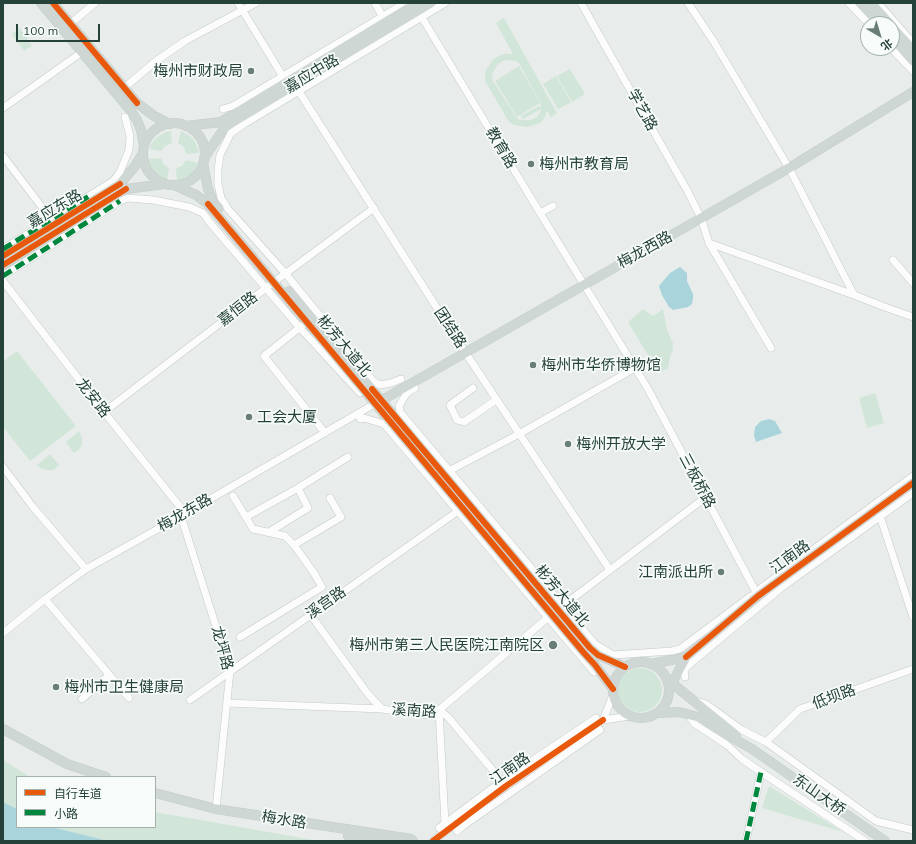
<!DOCTYPE html>
<html>
<head>
<meta charset="utf-8">
<style>
	body { margin:0 }
	#map { position:relative; width:916px; height:844px; overflow:hidden; background:#e8edeb; font-family:Mulish,"Noto Sans SC",sans-serif }
	canvas { display:block }
	.frame { position:absolute; inset:0; border:4px solid #24423a; pointer-events:none }
	.legend { position:absolute; left:16px; top:776px; width:140px; height:52px; box-sizing:border-box; background:#f7fbf9; border:1px solid #a3b1ad; margin:0; padding:5px 7px; list-style:none; font-size:12px; color:#24423a }
	.legend li { display:flex; align-items:center; gap:8px; height:20px }
	.legend b { width:20px; border:1px solid #a3b1ad }
	.north { position:absolute; left:860px; top:16px; width:40px; height:40px; box-sizing:border-box; background:#f7fbf9; border:1px solid #a3b1ad; border-radius:50%; rotate:142deg; font-size:11px; font-weight:700; line-height:16px; text-align:center; color:#24423a }
	.north::after { content:''; display:block; margin:auto; width:14px; height:18px; background:#697e78; clip-path:polygon(50% 0,100% 100%,50% 72%,0 100%) }
	.scale { position:absolute; left:16px; top:24px; width:84px; height:18px; box-sizing:border-box; border:2px solid #24423a; border-top:0; padding-left:5px; font-size:12px; line-height:14px; white-space:nowrap; color:#24423a; -webkit-text-stroke:3px #f7fbf9; paint-order:stroke }
</style>
</head>
<body>
<div id="map">
<canvas width="916" height="844"></canvas>
<div class="frame"></div>
<ul class="legend">
<li><b style="height:5px;background:#e8590c"></b>自行车道</li>
<li><b style="height:5px;background:#00873e"></b>小路</li>
</ul>
<div class="north">北</div>
<div class="scale">100 m</div>
</div>
<script>
const ctx = document.querySelector('canvas').getContext('2d');
ctx.lineJoin = 'round';
function fill(path, color) { ctx.fillStyle = color; ctx.fill(path, 'evenodd'); }
const shape = rows => new Path2D(rows.map(r => 'M' + r).join(''));
function stroke(path, color, width, dash) { ctx.strokeStyle = color; ctx.lineWidth = width; ctx.lineCap = dash ? 'butt' : 'round'; ctx.setLineDash(dash || []); ctx.stroke(path); }
function drawText(font, color, halo, rows, align = 'center') {
  ctx.font = font + ' Mulish,"Noto Sans SC",sans-serif'; ctx.lineWidth = 3.5; ctx.setLineDash([]); ctx.textBaseline = 'middle'; ctx.strokeStyle = halo; ctx.fillStyle = color; for (const [text, x, y, turn = 0] of rows) {
    ctx.save(); ctx.translate(x, y); ctx.rotate((+turn || 0) * Math.PI / 180); ctx.textAlign = isNaN(turn) ? turn : align; if (halo) ctx.strokeText(text, 0, 0); ctx.fillText(text, 0, 0); ctx.restore();
  }
}
const green = shape([
	[504,18,557,113,551,117,547,111,544,119,540,123,531,126,526,127,515,125,509,122,485,81,485,75,486,70,493,59,503,54,513,54,496,23],
	[509,60,515,61,518,62,520,65,541,104,541,108,539,106,521,116,523,119,541,109,539,114,537,117,531,120,519,120,517,118,493,81,492,77,493,73,497,65,503,61],
	[20,28,32,46,24,51,12,34],
	[519,66,540,103,517,117,495,81],
	[570,69,585,94,572,102,557,76],
	[556,76,571,102,558,109,543,84],
	[171,131,172,143,165,146,161,151,150,149,151,144,157,137,166,132],
	[181,131,190,136,193,139,196,144,199,153,186,154,184,147,178,143],
	[161,158,163,164,169,168,167,180,162,178,155,172,150,164,149,159],
	[186,160,198,163,196,167,190,175,186,178,177,181,176,168,182,166],
	[643,309,653,316,663,309,667,330,673,343,673,350,670,356,668,369,658,372,628,322],
	[17,351,76,426,30,461,3,427,3,362],
	[875,393,884,423,867,428,859,398],
	[79,431,82,438,82,444,79,450,74,453,66,442],
	[50,454,59,465,55,469,52,470,45,470,39,467,37,465],
	'618 690a22 22 0 1 1 44 0a22 22 0 1 1-44 0Z',
	[3,760,30,777,17,777,17,809,3,802],
	[769,786,843,832,762,808],
	[155,812,319,841,108,841,52,827,155,827]
]);
const water = shape([
	[680,267,687,273,687,281,693,294,693,298,692,304,688,307,673,310,669,307,662,295,659,286,670,273],
	[769,419,775,421,782,433,756,442,754,435,755,427,761,421],
	[3,802,17,809,17,827,52,827,108,841,3,841]
]);
const minor = shape([
	[238,3,285,80],
	[375,3,381,14],
	[581,3,672,164,687,190,701,218,709,243,771,348],
	[688,3,714,42,789,168,854,295],
	[849,3,869,24],
	[878,3,913,43],
	[418,11,540,213,648,389,758,596],
	[70,24,95,3],
	[891,48,913,71],
	[296,87,465,352,610,570],
	[124,88,156,61,185,41,256,3],
	[3,108,82,52],
	[223,109,233,106,405,3],
	[3,156,54,223],
	[540,213,553,206],
	[709,243,854,295,882,306,913,317],
	[3,249,110,183,114,180,120,172,129,150,130,136,125,117],
	[893,260,913,283],
	[3,276,120,201,128,198,153,200,189,207,203,213,211,224,300,328,360,393],
	[3,281,104,412,185,513],
	[303,325,264,356,325,433],
	[401,379,391,383,380,385,374,382,285,273,228,209,221,198,218,184,218,170,220,155,231,133,244,124,445,3],
	[415,388,409,391,405,396,399,406,400,412,595,644,613,655,672,651,680,649,751,596],
	[473,388,450,405,457,420,464,422,493,402],
	[104,412,274,282,374,208],
	[360,419,364,418,384,424,594,672],
	[3,467,33,507,86,569],
	[445,473,519,434,635,368],
	[233,496,253,529,285,536,294,545,341,517,330,498],
	[879,513,913,617],
	[181,516,230,671,216,809],
	[246,517,298,488,348,457],
	[269,532,308,508,298,488],
	[761,588,913,476],
	[45,599,129,698],
	[560,608,706,497],
	[310,614,368,694,382,709,409,713,428,715,439,710,448,717,506,786],
	[3,633,45,599,86,569,181,516,376,403],
	[240,637,322,587,314,573,294,545],
	[685,677,684,670,691,663,781,588,913,493],
	[82,699,109,675],
	[190,700,461,509],
	[696,701,706,704,742,730,766,742,876,821,913,830],
	[227,703,382,709],
	[688,714,694,723,727,745,742,759,761,772,865,841],
	[603,720,613,695],
	[766,742,800,709,913,669],
	[445,823,439,710,551,615],
	[439,828,502,781,596,718],
	[457,831,463,826,600,730],
	[433,841,506,786,603,720,630,716],
	[746,841,761,772]
]);
const major = shape([
	[41,3,131,111,137,120,141,130,144,146],
	[53,3,137,103,154,116,170,124],
	[861,3,880,24],
	[871,3,890,24],
	[892,27,913,50],
	[892,37,913,61],
	'143 154a31 31 0 1 1 62 0a31 31 0 1 1-62 0Z',
	[186,126,221,122,417,3],
	[204,158,225,127,431,3],
	[203,163,208,189,213,201,219,208],
	[174,185,196,195,208,204,584,653,595,665,613,689],
	[3,256,120,184,135,166,143,153],
	[3,265,126,189,164,184],
	[289,291,590,648,598,655,625,667],
	[377,403,789,168,913,92],
	'613 690a28 28 0 1 1 56 0a28 28 0 1 1-56 0Z',
	[651,664,686,657],
	[668,680,736,735],
	[669,689,686,657,758,596,913,483],
	[657,713,679,712,698,717,715,728,752,749,885,841],
	[3,729,67,764,106,777],
	[155,793,216,809,411,839,413,841],
	[348,836,379,841]
]);
const quiet = shape([
	[3,249,89,196],
	[3,276,120,201],
	[746,841,761,772]
]);
const cycleway = shape([
	[53,3,137,103],
	[208,204,584,653,595,665,613,689],
	[3,256,120,184],
	[3,265,126,189],
	[372,389,590,648,598,655,625,667],
	[686,657,758,596,913,483],
	[433,841,506,786,603,720]
]);
const markers = [
	[251,71,4,"#697e78"],
	[531,164,4,"#697e78"],
	[533,365,4,"#697e78"],
	[249,417,4,"#697e78"],
	[568,444,4,"#697e78"],
	[721,572,4,"#697e78"],
	[553,645,5,"#697e78"],
	[56,687,4,"#697e78"]
];
const poiNames = [
	["梅州市财政局",243,71,"right"],
	["梅州市教育局",539,164],
	["梅州市华侨博物馆",541,365],
	["工会大厦",257,417],
	["梅州开放大学",576,444],
	["江南派出所",713,572,"right"],
	["梅州市第三人民医院江南院区",544,645,"right"],
	["梅州市卫生健康局",64,687]
];
const streetNames = [
	["嘉应中路",312,74,-31],
	["学艺路",642,110,61],
	["教育路",501,148,59],
	["嘉应东路",55,209,-31],
	["梅龙西路",645,250,-29],
	["嘉恒路",238,309,-38],
	["团结路",450,328,57],
	["彬芳大道北",344,346,50],
	["龙安路",93,398,52],
	["三板桥路",697,481,62],
	["梅龙东路",185,513,-30],
	["江南路",790,557,-36],
	["彬芳大道北",562,596,50],
	["溪宫路",326,603,-35],
	["龙坪路",222,648,75],
	["低坝路",834,697,-20],
	["溪南路",414,711,4],
	["江南路",510,769,-35],
	["东山大桥",819,795,35],
	["梅水路",284,820,9]
];
fill(green, '#d1e6d8');
fill(water, '#a9d4db');
stroke(minor, '#c5cac8', 8);
stroke(major, '#c3ccc9', 10);
stroke(minor, '#fcfcfc', 7);
stroke(major, '#cfd7d5', 9);
stroke(quiet, '#00873e', 5, [10, 5]);
stroke(cycleway, '#e8590c', 6);
for (const [x, y, r, color] of markers) { const dot = new Path2D(); dot.arc(x, y, r, 0, 2 * Math.PI); ctx.fillStyle = color; ctx.fill(dot); stroke(dot, '#f7fbf9', 1.5); }
drawText('15px', '#24423a', '#f7fbf9', poiNames, 'left');
drawText('15px', '#24423a', '#f7fbf9', streetNames);
</script>
</body>
</html>
